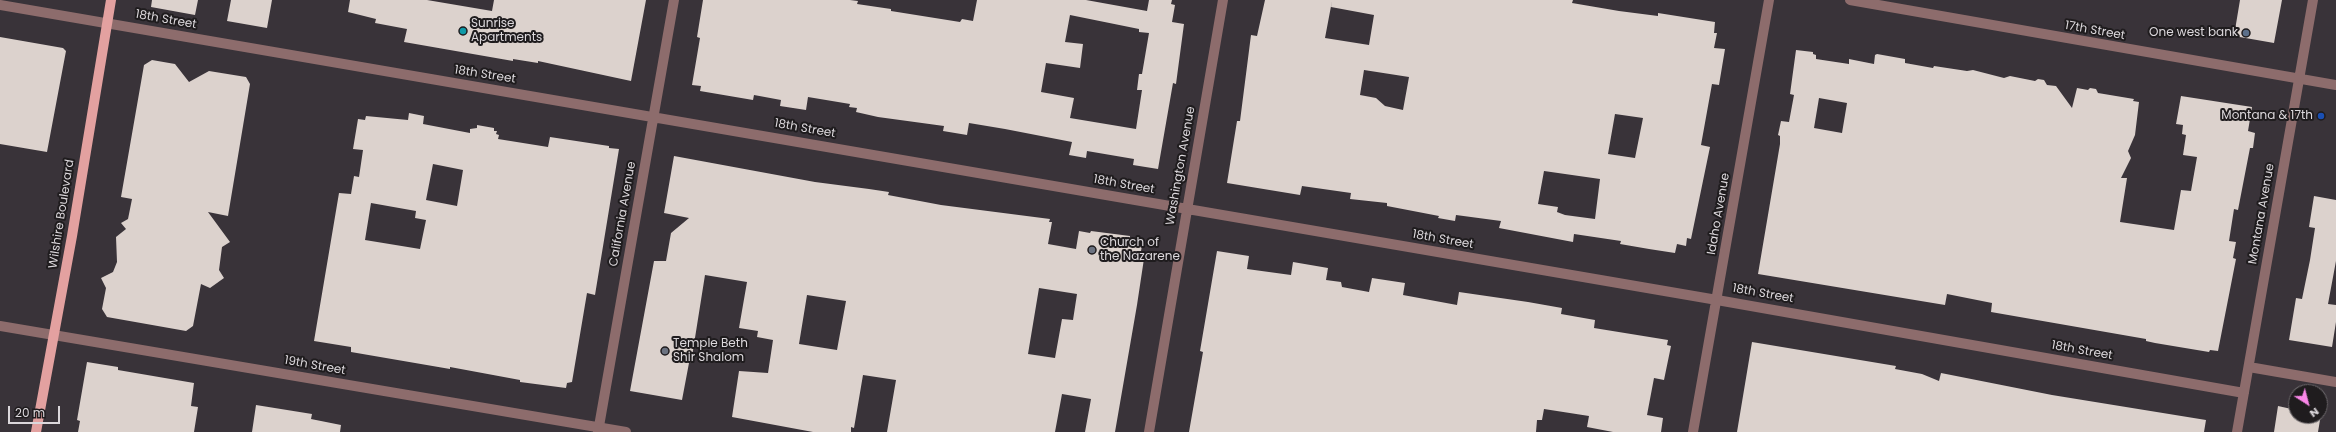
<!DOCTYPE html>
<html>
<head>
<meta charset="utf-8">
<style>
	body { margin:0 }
	#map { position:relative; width:2336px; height:432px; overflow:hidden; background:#393339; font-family:Poppins,sans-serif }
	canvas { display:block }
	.north { position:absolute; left:2288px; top:384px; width:40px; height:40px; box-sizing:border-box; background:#1f1c1e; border:1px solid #6b676a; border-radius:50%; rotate:144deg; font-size:11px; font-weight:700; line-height:16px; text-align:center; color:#dcd8dc }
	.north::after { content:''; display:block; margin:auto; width:14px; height:18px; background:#fa87e8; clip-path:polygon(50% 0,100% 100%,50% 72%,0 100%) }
	.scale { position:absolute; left:8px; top:406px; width:52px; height:18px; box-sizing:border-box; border:2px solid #dcd8dc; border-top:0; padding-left:5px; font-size:12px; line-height:14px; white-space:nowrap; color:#dcd8dc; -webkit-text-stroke:3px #1f1c1e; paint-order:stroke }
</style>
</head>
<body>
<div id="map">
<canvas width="2336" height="432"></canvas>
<div class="north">N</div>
<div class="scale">20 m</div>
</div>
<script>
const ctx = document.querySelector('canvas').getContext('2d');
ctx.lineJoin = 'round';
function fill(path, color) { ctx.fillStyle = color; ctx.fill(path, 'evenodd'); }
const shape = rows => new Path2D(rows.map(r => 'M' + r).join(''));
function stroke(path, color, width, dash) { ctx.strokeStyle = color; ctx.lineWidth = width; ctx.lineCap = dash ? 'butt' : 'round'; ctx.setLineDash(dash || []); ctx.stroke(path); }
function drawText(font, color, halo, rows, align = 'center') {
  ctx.font = font + ' Poppins,sans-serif'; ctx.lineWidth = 4; ctx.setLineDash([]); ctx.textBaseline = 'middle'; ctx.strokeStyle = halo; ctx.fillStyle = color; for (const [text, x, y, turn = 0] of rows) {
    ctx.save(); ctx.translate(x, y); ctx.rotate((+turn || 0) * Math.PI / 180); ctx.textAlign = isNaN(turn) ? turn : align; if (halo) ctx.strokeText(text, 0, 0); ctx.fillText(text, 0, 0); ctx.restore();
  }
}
const building = shape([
	[152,0,198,0,195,15,151,7],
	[231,0,272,0,267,28,227,21],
	[350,0,427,0,492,11,494,0,646,0,631,81,538,61,538,63,513,59,513,61,404,42,407,29,375,23,376,19,348,12],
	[703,0,850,0,858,1,857,4,891,9,891,11,960,22,962,19,973,21,977,0,1086,0,1147,11,1149,0,1172,0,1171,4,1175,5,1172,22,1184,24,1176,84,1173,83,1158,169,1133,165,1134,159,1087,151,1086,158,1069,155,1072,142,1005,129,969,123,967,135,943,131,944,126,878,117,856,112,857,108,849,107,850,104,808,97,806,110,780,106,781,100,754,95,753,100,700,91,701,86,692,85,700,38,697,37],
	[1070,15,1139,29,1139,32,1149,33,1142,74,1139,74,1137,90,1142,90,1136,129,1070,118,1074,98,1041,92,1046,63,1080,68,1083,44,1065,42],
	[1265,0,1573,0,1572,3,1619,11,1658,16,1658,13,1715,22,1714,33,1717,33,1714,48,1725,49,1719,85,1712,84,1701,145,1710,147,1691,239,1687,238,1686,246,1677,244,1675,253,1649,249,1620,244,1621,241,1574,234,1573,242,1499,228,1501,221,1456,215,1455,221,1438,218,1439,216,1387,206,1387,203,1350,199,1351,193,1302,186,1300,195,1227,183,1237,121,1240,121,1251,35,1257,36],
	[1332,1,1331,7,1374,15,1369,45,1325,38],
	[1364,70,1409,77,1403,110,1385,106,1376,98,1360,95],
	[1615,114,1643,118,1635,158,1608,154],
	[1544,171,1600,179,1595,219,1565,215,1557,212,1558,207,1538,204],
	[2240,0,2282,0,2274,43,2234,36],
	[0,37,63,48,66,51,47,152,0,144],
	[1796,50,1813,52,1813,54,1816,55,1816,59,1849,64,1849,59,1874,64,1875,55,1877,54,1905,59,1905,63,1933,68,1934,66,1967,71,1973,70,2004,78,2010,76,2035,81,2038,79,2044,80,2047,85,2056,86,2072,108,2077,88,2088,90,2090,88,2096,89,2098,93,2134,99,2133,101,2139,102,2135,135,2128,151,2131,158,2121,178,2127,178,2120,222,2174,230,2181,190,2191,191,2197,157,2183,155,2186,135,2182,134,2183,125,2176,124,2181,96,2252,107,2248,131,2255,133,2253,148,2250,148,2238,210,2234,209,2229,241,2236,242,2233,258,2236,259,2218,351,2210,350,2209,352,2155,343,2146,341,2146,339,1991,312,1992,303,1947,294,1945,305,1758,274,1780,144,1780,136,1778,135,1781,121,1789,122,1794,95,1790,94],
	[1819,98,1847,103,1842,133,1814,128],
	[152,60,175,64,189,82,209,71,246,77,250,84,228,216,208,212,230,242,222,247,219,270,224,278,210,288,201,284,193,326,186,331,107,317,102,309,106,288,101,278,113,272,117,262,116,237,126,229,121,223,128,219,132,199,121,197,144,65],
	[409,113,424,116,423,124,470,133,470,129,477,128,477,125,494,128,494,131,497,131,496,134,499,135,498,139,548,147,550,137,609,146,609,148,619,149,595,295,587,293,572,382,567,383,566,388,520,382,520,380,450,367,450,369,351,352,351,347,314,341,339,193,351,194,354,176,359,177,363,150,353,149,358,119,365,120,366,116,408,120],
	[433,164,463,170,457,206,426,200],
	[371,203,416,211,415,218,426,220,420,249,365,240],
	[674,156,815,182,869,189,889,192,888,195,941,205,1050,219,1049,222,1052,222,1048,244,1076,249,1079,231,1090,233,1091,231,1130,236,1130,238,1143,240,1141,251,1145,252,1137,305,1115,432,1085,432,1091,399,1062,394,1055,432,887,432,896,380,863,375,854,428,851,427,851,432,813,432,732,417,739,371,768,373,773,340,757,337,758,331,739,328,747,282,705,275,691,363,689,363,682,400,630,391,654,261,666,261,671,233,689,218,664,213],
	[1039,288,1077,294,1073,320,1062,319,1055,358,1028,354],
	[807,295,846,301,837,350,799,344],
	[2314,196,2336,200,2336,261,2328,304,2336,305,2336,322,2332,347,2289,340,2296,298,2302,299,2310,260,2315,228,2309,227],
	[1217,251,1249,256,1247,269,1291,275,1293,262,1328,268,1326,280,1341,282,1342,287,1369,292,1372,278,1405,283,1403,295,1457,305,1459,292,1528,302,1562,308,1561,314,1595,320,1594,328,1668,340,1667,345,1671,346,1664,380,1654,378,1647,415,1663,418,1661,432,1613,432,1587,427,1589,416,1544,409,1542,420,1537,420,1536,432,1189,432,1203,352,1200,351],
	[1752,342,1896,366,1895,369,1922,374,1939,381,1941,373,2052,395,2206,420,2204,432,1737,432],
	[87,362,118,367,118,370,194,383,191,406,198,407,194,432,78,432,80,421,77,420],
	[256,405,312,414,311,419,341,425,340,432,252,432],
	[2278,406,2296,410,2296,416,2320,416,2321,414,2318,432,2274,432]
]);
const minor = shape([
	[1850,0,2336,85],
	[0,5,1717,300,2244,393],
	[0,326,626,432],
	[2249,367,2336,382],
	[598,432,674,0],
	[1149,432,1223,0],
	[1693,432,1769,0],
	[2237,432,2313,0]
]);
const major = shape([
	[36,432,72,236,111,0]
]);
const markers = [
	[463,31,4,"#0f9aa8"],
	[2246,33,4,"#5c6f8a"],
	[2321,116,4,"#1a4fb4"],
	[1092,250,4,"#6b7280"],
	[665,351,4,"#6b7280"]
];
const streetNames = [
	["18th Street",166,20,10],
	["17th Street",2095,31,10],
	["18th Street",485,75,9],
	["18th Street",805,129,10],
	["Washington Avenue",1181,166,-80],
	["18th Street",1124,185,10],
	["Wilshire Boulevard",62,214,-81],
	["California Avenue",623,214,-80],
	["Idaho Avenue",1719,214,-80],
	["Montana Avenue",2262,214,-80],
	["18th Street",1443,240,10],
	["18th Street",1763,294,10],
	["18th Street",2082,351,10],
	["19th Street",315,366,10]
];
const poiNames = [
	["Sunrise",471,24],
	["Apartments",471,38],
	["One west bank",2238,33,"right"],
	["Montana & 17th",2313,116,"right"],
	["Church of",1100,243],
	["the Nazarene",1100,257],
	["Temple Beth",673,344],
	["Shir Shalom",673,358]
];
fill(building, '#dcd2cd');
stroke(minor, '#8d6c6c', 10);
stroke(major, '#e3a1a0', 10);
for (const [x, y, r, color] of markers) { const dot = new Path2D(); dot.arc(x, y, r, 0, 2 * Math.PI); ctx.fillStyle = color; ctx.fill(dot); stroke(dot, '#1f1c1e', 1.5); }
drawText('12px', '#dcd8dc', '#1f1c1e', streetNames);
drawText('12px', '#dcd8dc', '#1f1c1e', poiNames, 'left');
</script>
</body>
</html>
